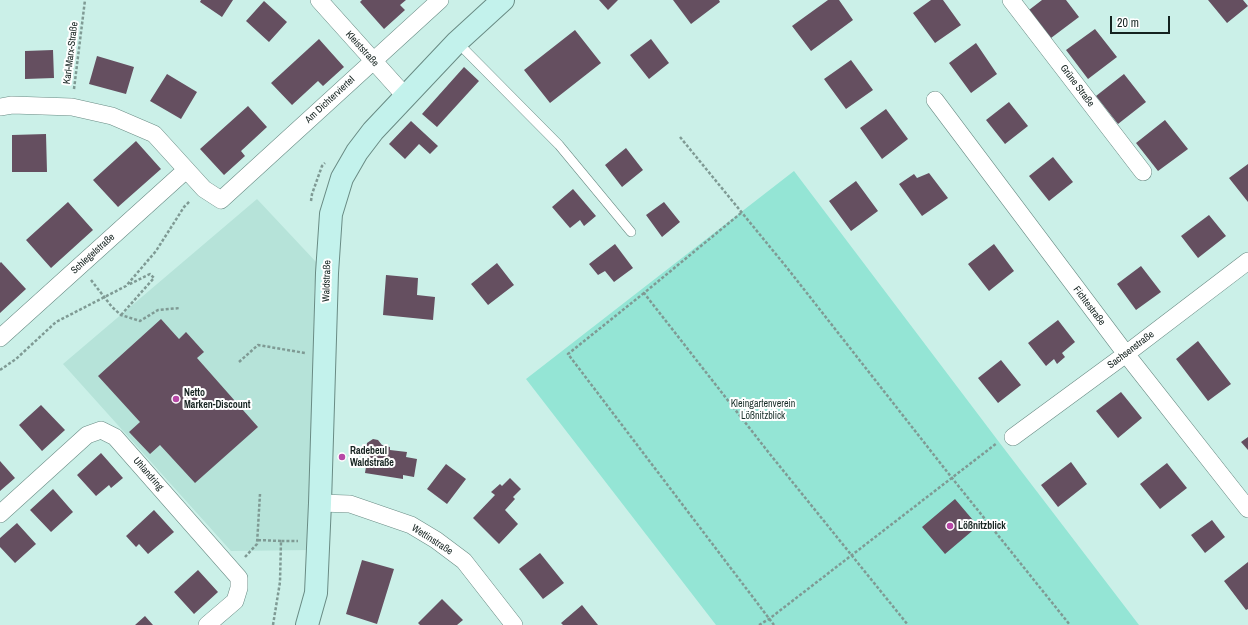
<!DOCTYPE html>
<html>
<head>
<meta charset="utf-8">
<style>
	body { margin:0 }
	#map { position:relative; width:1248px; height:625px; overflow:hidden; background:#cbf0e8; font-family:"Archivo Narrow",sans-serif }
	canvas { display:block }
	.scale { position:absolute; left:1110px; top:16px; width:60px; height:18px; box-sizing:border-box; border:2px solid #14221f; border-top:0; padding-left:5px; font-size:12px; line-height:14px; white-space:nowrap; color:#14221f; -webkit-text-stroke:3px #fff; paint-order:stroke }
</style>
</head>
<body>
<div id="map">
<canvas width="1248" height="625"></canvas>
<div class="scale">20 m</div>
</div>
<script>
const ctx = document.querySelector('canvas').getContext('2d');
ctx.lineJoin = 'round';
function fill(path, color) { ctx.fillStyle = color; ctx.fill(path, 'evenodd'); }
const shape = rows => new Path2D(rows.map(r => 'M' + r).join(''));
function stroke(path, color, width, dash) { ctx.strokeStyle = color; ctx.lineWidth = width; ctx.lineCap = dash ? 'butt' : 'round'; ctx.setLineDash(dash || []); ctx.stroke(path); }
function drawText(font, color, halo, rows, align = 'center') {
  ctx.font = font + ' "Archivo Narrow",sans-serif'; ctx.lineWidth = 4; ctx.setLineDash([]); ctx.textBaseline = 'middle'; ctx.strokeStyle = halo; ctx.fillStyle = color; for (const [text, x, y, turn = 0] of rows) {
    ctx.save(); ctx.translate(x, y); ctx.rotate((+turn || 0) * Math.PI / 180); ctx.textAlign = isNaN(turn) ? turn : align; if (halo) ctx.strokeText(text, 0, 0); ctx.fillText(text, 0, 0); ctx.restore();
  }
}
const built = shape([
	[257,199,317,263,314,291,312,550,231,551,63,364]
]);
const green = shape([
	[794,171,999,442,1139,625,716,625,526,379]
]);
const building = shape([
	[201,0,233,0,222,17,200,2],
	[362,0,406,0,400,5,405,10,384,29,360,2],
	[599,0,618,0,608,10],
	[673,0,719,0,720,2,691,24],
	[828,0,839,0,853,20,811,51,792,26],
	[931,0,943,0,961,25,935,43,913,13],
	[1042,0,1066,0,1079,17,1051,38,1029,10],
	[1208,0,1243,0,1248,6,1227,23],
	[264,1,287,22,269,42,246,21],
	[1095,29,1117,57,1088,79,1066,50],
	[575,30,601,63,550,103,524,70],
	[319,39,344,67,323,86,318,81,292,105,271,83],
	[651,39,669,63,649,79,630,55],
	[976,43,997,74,971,93,949,63],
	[53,50,54,78,25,79,25,51],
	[97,56,134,67,126,94,89,84],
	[851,60,873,90,846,109,824,79],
	[464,67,479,81,437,127,422,114],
	[167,74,197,92,181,119,150,101],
	[1124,74,1146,102,1118,124,1096,96],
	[1009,102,1028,126,1005,144,986,120],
	[248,106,267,127,241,151,245,156,224,175,200,149],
	[886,109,908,139,882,159,860,128],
	[1165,120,1188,149,1158,171,1136,143],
	[411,121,438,146,430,154,419,144,405,159,389,144],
	[46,134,47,172,12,172,12,135],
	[136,141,161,169,118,207,93,180],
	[626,148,643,170,622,187,605,165],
	[1053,157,1073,182,1049,201,1029,176],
	[1248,164,1248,202,1229,178],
	[929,173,948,198,922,216,899,184,914,174,917,178],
	[856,181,878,211,851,231,829,201],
	[573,189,596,216,584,226,580,220,570,228,552,207],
	[68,202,93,230,51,268,26,240],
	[664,202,680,222,662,237,646,215],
	[1209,215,1226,236,1198,258,1181,236],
	[615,244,633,268,614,282,605,271,598,275,589,264],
	[994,244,1014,271,989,291,968,264],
	[1,262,26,289,0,313,0,263],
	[497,263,514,285,488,305,471,284],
	[1141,266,1161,292,1136,310,1117,284],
	[386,275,418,278,417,295,435,297,433,320,383,315],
	[161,319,179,339,186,332,204,352,197,358,258,427,195,483,160,445,150,454,129,432,140,422,98,376],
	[1058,320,1075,342,1062,353,1065,357,1057,364,1054,359,1046,366,1028,343],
	[1198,341,1231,384,1208,401,1176,359],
	[1001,360,1021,385,998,403,978,378],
	[1121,392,1142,418,1118,438,1096,411],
	[41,405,65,430,42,451,19,425],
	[1248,437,1248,450,1241,442],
	[373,439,378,440,382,445,390,447,390,450,407,452,406,457,417,459,414,477,403,475,403,479,365,473,368,454,366,450,367,443],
	[101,453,123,478,111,488,109,485,96,496,77,475],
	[0,461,15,478,0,491],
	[1071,462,1087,484,1058,507,1041,485],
	[1167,463,1187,488,1160,509,1140,484],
	[446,464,466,479,447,504,427,489],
	[510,478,521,489,513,497,515,499,505,510,518,524,499,544,473,518,495,495,491,492,500,484,502,486],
	[53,489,73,512,51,532,30,510],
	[955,499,978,526,945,554,922,527],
	[154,510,174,532,148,554,139,544,136,547,126,536],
	[1212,520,1225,537,1205,553,1191,535],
	[17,523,36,544,15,563,0,547,0,538],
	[540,553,564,583,543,599,519,569],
	[362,560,394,569,377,624,346,614],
	[1248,562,1248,609,1246,610,1224,581],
	[198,570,218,592,194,614,174,592],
	[442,599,463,620,457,625,420,625,418,623],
	[582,605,598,625,563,625,561,623],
	[145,616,153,625,135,625]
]);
const path = shape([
	[74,89,85,0],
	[680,137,788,269,952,478,1070,625],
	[311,201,312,194,322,166,325,163],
	[741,213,644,293,769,453,908,625],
	[91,280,112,307,121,315,140,321,158,310,180,308],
	[644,293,568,354,774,625],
	[121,315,154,278,150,274,128,285],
	[239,362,258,345,305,353],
	[0,370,16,359,56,322,126,286,156,251,184,207,190,201],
	[258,540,281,541],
	[245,557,257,544,260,494],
	[273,625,280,582,281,541,298,541],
	[759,625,769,619,997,443]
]);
const lane = shape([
	[457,42,559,145,631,232]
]);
const street = shape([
	[319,0,406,97],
	[1011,0,1143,172],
	[935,100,1126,354,1248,509],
	[0,107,12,105,72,107,112,116,154,134,204,189,221,200,440,0],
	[0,338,186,170],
	[1013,437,1126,354,1248,261],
	[320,503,350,504,411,525,436,540,464,561,514,625],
	[0,514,87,435,101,430,115,437,239,578,239,588,235,601,207,625]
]);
const secondary = shape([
	[307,625,316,593,320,503,327,273,331,214,342,178,357,152,373,131,457,42,503,0]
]);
const markers = [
	[176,399,4,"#b748a6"],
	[342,457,4,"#b748a6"],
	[950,526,4,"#b748a6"]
];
const streetNames = [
	["Kleiststraße",362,49,48],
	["Karl-Marx-Straße",71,53,-83],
	["Grüne Straße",1077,86,53],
	["Am Dichterviertel",330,100,-43],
	["Schlegelstraße",93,254,-42],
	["Waldstraße",327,281,-88],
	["Fichtestraße",1089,306,53],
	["Sachsenstraße",1131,350,-37],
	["Uhlandring",148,474,49],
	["Wettinstraße",432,540,33]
];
const poiNames = [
	["Netto",184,393],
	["Marken-Discount",184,405],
	["Radebeul",350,451],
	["Waldstraße",350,463],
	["Lößnitzblick",958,526]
];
const parkNames = [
	["Kleingartenverein",763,404],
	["Lößnitzblick",763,416]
];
fill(built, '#b6e3d9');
fill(green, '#94e5d5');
fill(building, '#654f60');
stroke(lane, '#698b84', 10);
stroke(street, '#698b84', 18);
stroke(secondary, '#698b84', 24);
stroke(path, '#7f9a94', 2.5, [3, 2]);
stroke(lane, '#fff', 9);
stroke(street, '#fff', 17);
stroke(secondary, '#c3f2ec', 22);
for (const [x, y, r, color] of markers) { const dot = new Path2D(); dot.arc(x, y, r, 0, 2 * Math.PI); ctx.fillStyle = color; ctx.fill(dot); stroke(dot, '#fff', 1.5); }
drawText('10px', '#14221f', '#fff', streetNames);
drawText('bold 10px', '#14221f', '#fff', poiNames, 'left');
drawText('10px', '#192f2a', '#fff', parkNames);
</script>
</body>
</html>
